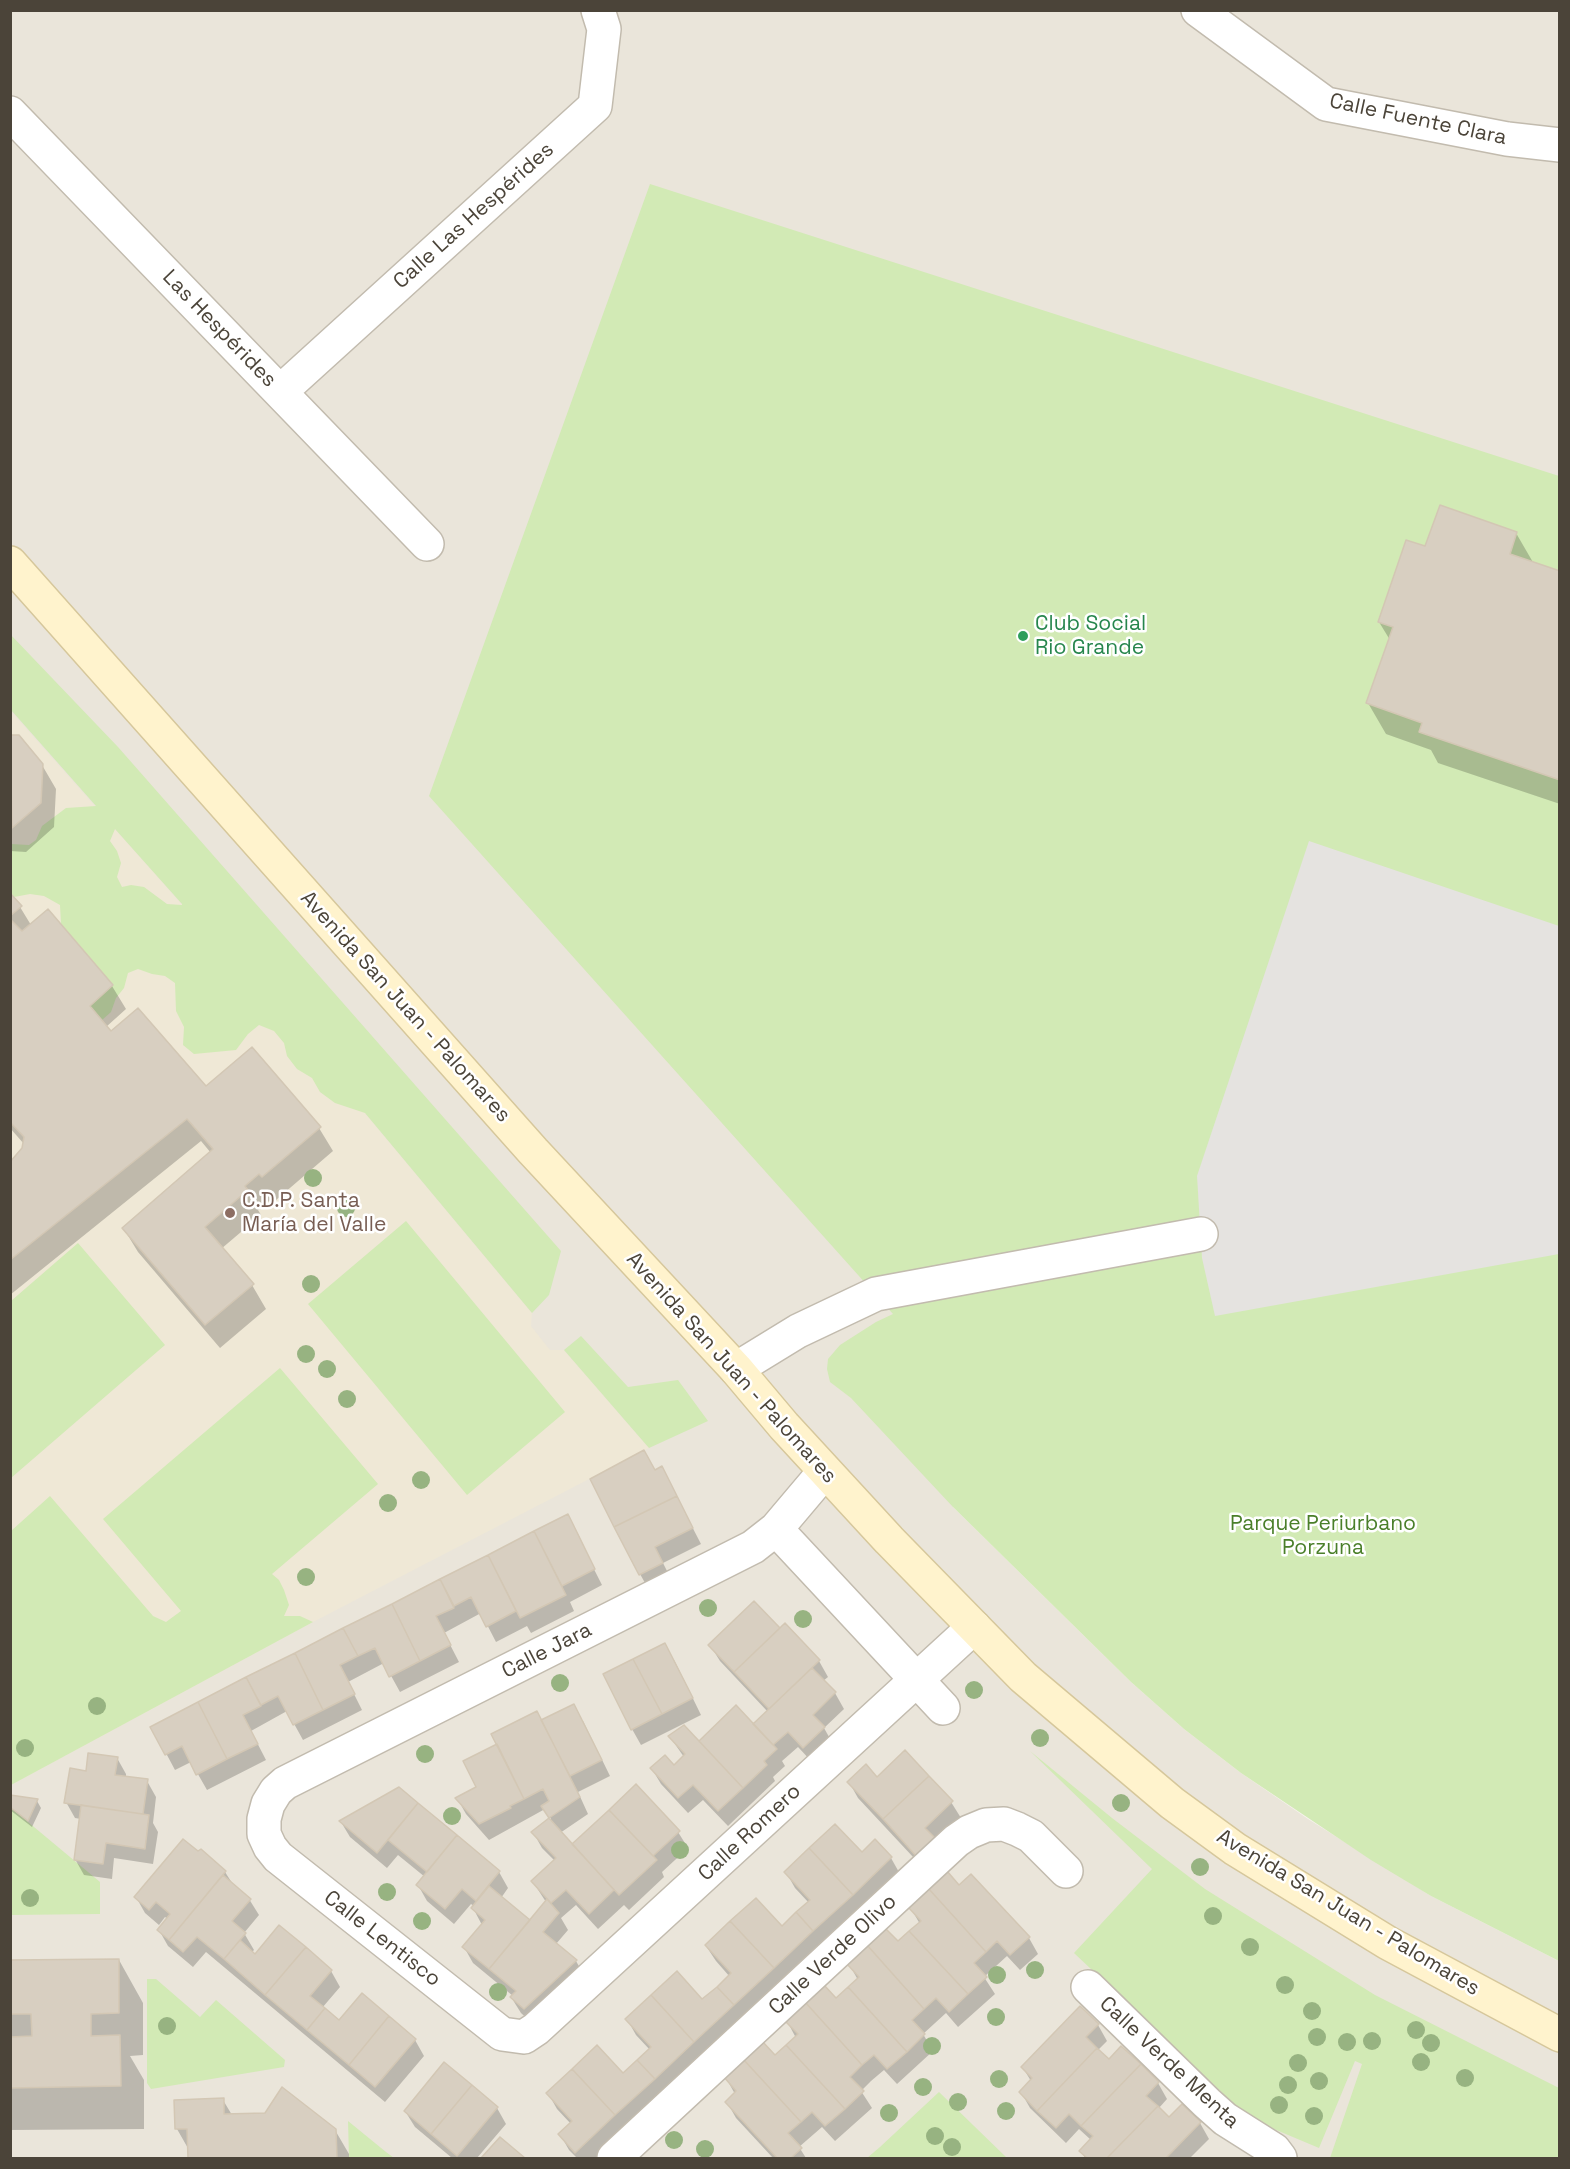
<!DOCTYPE html>
<html>
<head>
<meta charset="utf-8">
<style>
	body { margin:0 }
	#map { position:relative; width:1570px; height:2169px; overflow:hidden; background:#f6f3ec; font-family:"Space Grotesk",sans-serif }
	canvas { display:block }
	.frame { position:absolute; inset:0; border:12px solid #4b4439; pointer-events:none }
</style>
</head>
<body>
<div id="map">
<canvas width="1570" height="2169"></canvas>
<div class="frame"></div>
</div>
<script>
const ctx = document.querySelector('canvas').getContext('2d');
ctx.lineJoin = 'round';
function fill(path, color) { ctx.fillStyle = color; ctx.fill(path, 'evenodd'); }
const shape = rows => new Path2D(rows.map(r => 'M' + r).join(''));
function stroke(path, color, width, dash) { ctx.strokeStyle = color; ctx.lineWidth = width; ctx.lineCap = dash ? 'butt' : 'round'; ctx.setLineDash(dash || []); ctx.stroke(path); }
function drawText(font, color, halo, rows, align = 'center') {
  ctx.font = font + ' "Space Grotesk",sans-serif'; ctx.lineWidth = 5; ctx.setLineDash([]); ctx.textBaseline = 'middle'; ctx.strokeStyle = halo; ctx.fillStyle = color; for (const [text, x, y, turn = 0] of rows) {
    ctx.save(); ctx.translate(x, y); ctx.rotate((+turn || 0) * Math.PI / 180); ctx.textAlign = isNaN(turn) ? turn : align; if (halo) ctx.strokeText(text, 0, 0); ctx.fillText(text, 0, 0); ctx.restore();
  }
}
const residential = shape([
	[11,11,1559,11,1559,1254,953,1507,1131,1682,1184,1729,1241,1773,1308,1819,1431,1896,1559,1961,1559,2158,11,2158]
]);
const education = shape([
	[10,710,340,1083,532,1313,531,1326,550,1350,564,1350,649,1448,313,1622,11,1785]
]);
const green = shape([
	[650,184,1559,476,1559,1961,1431,1896,1371,1860,1241,1773,1184,1729,1131,1682,953,1507,851,1398,830,1382,827,1369,828,1359,840,1345,876,1322,893,1314,429,796],
	[10,634,118,747,561,1251,549,1295,532,1313,365,1113,335,1103,320,1092,312,1078,297,1069,287,1056,284,1043,274,1031,259,1025,248,1034,236,1050,194,1054,183,1045,184,1027,176,1011,175,983,165,976,152,974,138,969,128,973,124,988,116,998,111,1012,102,1020,90,1006,113,985,61,924,60,905,44,896,30,894,14,897,11,893,11,844,29,845,36,840,42,826,66,808,96,806,11,710],
	[115,829,182,904,182,905,167,904,144,887,131,885,122,887,117,877,121,863,117,851,110,841],
	[406,1221,565,1412,467,1495,308,1304],
	[78,1243,165,1345,11,1478,11,1301],
	[581,1336,628,1387,678,1380,708,1421,649,1448,564,1350],
	[280,1368,378,1484,272,1574,279,1580,284,1590,289,1605,284,1616,300,1616,313,1622,11,1785,11,1531,50,1496,153,1616,166,1622,181,1611,103,1519],
	[1030,1751,1112,1818,1205,1889,1375,1995,1559,2088,1559,2158,1330,2158,1362,2064,1355,2061,1319,2148,1250,2119,1074,1953,1152,1869],
	[10,1807,100,1882,100,1914,11,1915],
	[147,1979,156,1979,200,2017,216,2000,285,2060,284,2067,151,2089,147,2083],
	[939,2092,1007,2158,867,2158,880,2147],
	[348,2121,386,2152,394,2158,349,2158]
]);
const parking = shape([
	[1309,841,1559,926,1559,1254,1215,1316,1202,1258,1197,1176]
]);
const shadow = shape([
	[1516,533,1534,564,1560,572,1560,804,1438,763,1431,750,1386,734,1368,703,1390,640,1379,622,1426,548],
	[10,736,42,765,56,789,54,827,26,852,10,851],
	[10,895,20,907,31,925,48,911,112,986,126,1009,106,1027,111,1033,206,1088,319,1128,333,1151,276,1200,274,1197,258,1210,261,1215,221,1249,252,1285,266,1309,220,1348,138,1252,124,1229,211,1153,201,1141,10,1295,10,1163,23,1148,24,1144,10,1128],
	[655,1472,670,1484,701,1544,663,1563,671,1579,649,1590,640,1574],
	[567,1516,602,1585,570,1602,574,1611,531,1633,527,1626,496,1642,481,1613,444,1633,459,1662,400,1692,384,1663,348,1682,362,1710,303,1740,287,1711,251,1731,266,1760,207,1790,191,1762,175,1770,152,1727],
	[780,1630,819,1661,828,1677,823,1681,835,1693,844,1709,824,1728,833,1744,813,1763,798,1747,782,1761,785,1766,773,1777,775,1781,728,1826,703,1800,688,1813,661,1784,652,1769,674,1767,684,1757,670,1737,699,1743,736,1707,753,1726,768,1712,720,1661,710,1645],
	[674,1660,701,1715,641,1745,632,1729],
	[583,1721,610,1776,578,1792,588,1814,560,1833,572,1847,678,1832,688,1848,662,1872,664,1877,629,1910,624,1905,598,1929,576,1905,561,1918,568,1930,556,1944,576,1961,585,1977,533,2024,521,2013,511,1997,513,1996,473,1963,464,1947,482,1925,473,1908,474,1906,471,1904,454,1924,427,1901,418,1885,425,1877,398,1855,387,1868,350,1837,341,1822,399,1789,499,1872,508,1888,501,1898,530,1922,546,1902,533,1882,555,1861,542,1848,533,1832,551,1819,545,1809,489,1840,466,1814,457,1798,478,1788,542,1722],
	[117,1758,126,1774,126,1778,147,1781,156,1797,153,1823,158,1832,153,1864,114,1858,112,1879,84,1875,75,1859,81,1819,75,1818,66,1802,87,1772],
	[849,1782,951,1802,961,1818,927,1872,858,1798],
	[10,1797,37,1801,41,1808,32,1827,10,1810],
	[875,1841,891,1858,900,1874,595,2158,577,2158,569,2150,560,2134,571,2124,557,2109,548,2093,623,2075,650,2050,636,2035,627,2019,702,2001,730,1977,716,1961,706,1946,782,1928,809,1903,795,1888,786,1872,862,1854],
	[225,1872,234,1886,249,1899,259,1915,244,1933,254,1950,252,1952,256,1956,331,1971,340,1987,322,2008,340,2022,415,2040,424,2056,385,2102,206,1952,193,1967,168,1946,159,1930,168,1919,165,1917,159,1925,145,1913,136,1897],
	[971,1876,1029,1938,1038,1954,1020,1970,1007,1956,984,1977,995,1994,958,2027,946,2013,923,2034,933,2051,897,2084,884,2070,871,2081,861,2091,872,2108,835,2141,822,2127,799,2147,806,2158,773,2158,736,2118,727,2102,735,2094,726,2078,775,2057,796,2038,787,2021,836,2000,858,1980,849,1964,898,1943,920,1924,910,1907,959,1887],
	[119,1960,143,2003,143,2055,130,2056,144,2080,144,2129,10,2130,10,1962],
	[1098,2025,1107,2041,1098,2050,1109,2061,1121,2048,1158,2083,1167,2099,1158,2109,1169,2119,1200,2123,1209,2139,1190,2158,1085,2158,1081,2151,1091,2140,1079,2129,1066,2143,1030,2108,1021,2092,1031,2081,1023,2068],
	[223,2100,232,2115,335,2130,349,2154,349,2158,189,2158,189,2150,177,2129],
	[497,2108,506,2124,477,2158,452,2158,415,2127,405,2111],
	[501,2139,523,2158,483,2158]
]);
const building = shape([
	[1440,505,1517,532,1510,554,1560,571,1560,780,1419,732,1422,723,1366,703,1393,627,1378,622,1406,540,1425,546,1440,505],
	[10,735,19,735,43,764,41,803,12,828,10,735],
	[10,893,22,906,10,916,10,893],
	[48,909,113,985,90,1006,111,1031,138,1008,206,1086,252,1047,321,1127,262,1177,259,1174,245,1186,248,1190,205,1227,254,1284,205,1325,122,1228,213,1149,187,1119,10,1260,10,1162,22,1148,24,1137,10,1122,10,919,22,931,48,909],
	[644,1450,655,1470,662,1466,677,1496,614,1527,590,1479,644,1450],
	[677,1496,693,1528,655,1547,663,1563,639,1575,614,1527,677,1496],
	[568,1514,595,1569,562,1586,534,1531,568,1514],
	[534,1531,566,1595,520,1618,488,1555,534,1531],
	[488,1555,516,1611,486,1627,471,1597,454,1606,440,1579,488,1555],
	[440,1579,454,1608,436,1616,451,1645,420,1661,392,1604,440,1579],
	[754,1601,780,1628,734,1672,708,1645,754,1601],
	[392,1604,420,1661,389,1677,375,1648,358,1656,343,1628,392,1604],
	[785,1623,820,1660,769,1709,734,1672,785,1623],
	[343,1628,358,1656,340,1665,355,1694,323,1710,295,1653,343,1628],
	[665,1643,693,1698,662,1714,633,1659,665,1643],
	[295,1653,323,1710,293,1725,278,1696,261,1705,246,1677,295,1653],
	[633,1659,662,1714,631,1730,603,1674,633,1659],
	[812,1668,836,1692,813,1715,825,1727,803,1748,788,1732,773,1745,753,1724,812,1668],
	[246,1677,261,1706,243,1715,258,1744,227,1759,198,1702,246,1677],
	[198,1702,227,1759,196,1775,182,1746,165,1755,150,1727,198,1702],
	[574,1704,602,1760,570,1776,541,1720,574,1704],
	[736,1705,777,1749,764,1761,767,1765,743,1788,699,1741,736,1705],
	[537,1711,580,1797,549,1818,541,1806,549,1801,543,1789,524,1799,491,1734,537,1711],
	[684,1725,743,1788,718,1811,693,1785,678,1798,650,1768,665,1755,674,1765,685,1754,668,1736,684,1725],
	[497,1744,524,1799,510,1806,511,1808,479,1824,455,1798,476,1787,463,1761,497,1744],
	[905,1750,929,1776,883,1819,847,1782,866,1764,877,1777,905,1750],
	[88,1753,118,1757,115,1775,148,1779,143,1814,64,1803,70,1768,86,1771,88,1753],
	[929,1776,953,1801,925,1828,936,1839,917,1857,883,1819,929,1776],
	[636,1784,680,1831,653,1856,609,1810,636,1784],
	[399,1787,418,1803,377,1853,339,1821,399,1787],
	[10,1795,38,1799,28,1821,10,1807,10,1795],
	[418,1803,457,1835,427,1872,388,1840,418,1803],
	[81,1805,149,1815,145,1849,106,1843,103,1864,74,1860,81,1805],
	[609,1810,657,1860,619,1895,572,1844,609,1810],
	[549,1818,614,1890,589,1914,566,1890,551,1903,531,1881,556,1858,531,1832,549,1818],
	[835,1824,862,1852,875,1839,892,1857,853,1895,809,1848,835,1824],
	[457,1835,500,1871,476,1901,462,1889,445,1909,416,1885,457,1835],
	[183,1839,198,1851,201,1849,226,1871,169,1940,157,1930,170,1914,156,1902,149,1910,134,1897,183,1839],
	[809,1848,853,1895,813,1931,796,1912,810,1900,784,1872,809,1848],
	[947,1871,959,1885,971,1874,1030,1937,1010,1955,997,1941,986,1952,928,1888,947,1871],
	[223,1875,251,1899,232,1921,246,1933,224,1959,197,1937,183,1952,169,1940,223,1875],
	[489,1886,530,1920,489,1969,462,1947,485,1920,471,1908,489,1886],
	[928,1888,986,1952,974,1963,987,1977,968,1994,909,1931,921,1921,908,1907,928,1888],
	[756,1898,782,1926,796,1912,813,1931,774,1968,730,1921,756,1898],
	[547,1899,559,1913,543,1932,577,1960,524,2009,510,1997,516,1991,489,1969,547,1899],
	[730,1921,774,1968,734,2005,717,1987,731,1973,705,1945,730,1921],
	[279,1925,306,1947,265,1995,224,1959,240,1940,255,1954,279,1925],
	[885,1928,898,1941,909,1931,968,1994,949,2012,936,1998,924,2009,867,1945,885,1928],
	[867,1945,924,2009,912,2020,925,2034,907,2052,848,1987,859,1977,847,1964,867,1945],
	[306,1947,332,1970,310,1996,325,2008,307,2030,265,1995,306,1947],
	[119,1959,119,2013,91,2014,91,2036,120,2035,121,2086,10,2088,10,2037,32,2036,31,2014,10,2014,10,1960,119,1959],
	[677,1971,702,1999,717,1987,734,2005,694,2042,651,1995,677,1971],
	[824,1985,836,1998,848,1987,907,2052,887,2069,874,2055,862,2065,805,2002,824,1985],
	[362,1993,389,2016,349,2065,307,2030,325,2008,339,2020,362,1993],
	[651,1995,694,2042,655,2079,637,2060,651,2047,625,2019,651,1995],
	[805,2002,862,2065,850,2077,864,2091,845,2109,786,2045,798,2034,785,2021,805,2002],
	[1080,2006,1099,2024,1086,2037,1097,2048,1037,2111,1019,2092,1032,2078,1021,2067,1080,2006],
	[389,2016,416,2039,375,2087,349,2065,389,2016],
	[762,2041,775,2055,786,2045,845,2109,825,2126,812,2112,801,2122,743,2059,762,2041],
	[597,2045,623,2073,637,2060,655,2079,615,2115,572,2069,597,2045],
	[1121,2046,1141,2064,1081,2126,1069,2114,1056,2128,1037,2111,1097,2048,1109,2059,1121,2046],
	[743,2059,801,2122,788,2133,802,2148,791,2158,777,2158,725,2102,736,2091,724,2077,743,2059],
	[444,2062,472,2085,431,2134,404,2111,444,2062],
	[1141,2064,1159,2082,1146,2096,1158,2106,1107,2158,1087,2158,1079,2151,1093,2136,1081,2126,1141,2064],
	[572,2069,615,2115,575,2153,558,2134,572,2121,546,2093,572,2069],
	[472,2085,498,2107,457,2156,431,2134,472,2085],
	[282,2087,336,2129,337,2158,188,2158,187,2129,175,2129,174,2100,224,2098,224,2114,265,2113,282,2087],
	[1182,2104,1201,2122,1166,2158,1107,2158,1158,2106,1169,2117,1182,2104],
	[500,2137,525,2158,481,2158,500,2137]
]);
const street = shape([
	[1198,10,1326,104,1507,139,1560,145],
	[10,113,427,544],
	[280,392,595,106,604,29,598,10],
	[736,1369,798,1331,876,1294,1201,1234],
	[825,1471,776,1529,753,1547,285,1783,276,1791,268,1804,264,1819,264,1834,270,1847,278,1857,502,2034,524,2037,536,2029,974,1627],
	[776,1529,943,1708],
	[1088,1987,1207,2103,1225,2119,1274,2150,1280,2158],
	[614,2158,956,1841,969,1832,986,1825,1004,1824,1017,1829,1031,1836,1066,1871]
]);
const secondary = shape([
	[10,563,533,1151,736,1369,784,1426,889,1540,1023,1677,1172,1803,1235,1849,1388,1943,1560,2035]
]);
const trees = [
	[313,1178],
	[346,1208],
	[311,1284],
	[306,1354],
	[327,1369],
	[347,1399],
	[421,1480],
	[388,1503],
	[306,1577],
	[708,1608],
	[803,1619],
	[560,1683],
	[974,1690],
	[97,1706],
	[1040,1738],
	[25,1748],
	[425,1754],
	[1121,1803],
	[452,1816],
	[680,1850],
	[1200,1867],
	[387,1892],
	[30,1898],
	[1213,1916],
	[422,1921],
	[1250,1947],
	[1035,1970],
	[997,1975],
	[1285,1985],
	[498,1992],
	[1312,2011],
	[996,2017],
	[167,2026],
	[1416,2030],
	[1317,2037],
	[1372,2041],
	[1347,2042],
	[1431,2043],
	[932,2046],
	[1421,2062],
	[1298,2063],
	[1465,2078],
	[999,2079],
	[1319,2081],
	[1288,2085],
	[923,2087],
	[958,2102],
	[1279,2105],
	[1006,2111],
	[889,2113],
	[1314,2116],
	[935,2136],
	[674,2140],
	[952,2147],
	[705,2149]
];
const markers = [
	[1023,636,6,"#2e9e5b"],
	[230,1213,6,"#8d6e63"]
];
const streetNames = [
	["Calle Fuente Clara",1418,120,12],
	["Calle Las Hespérides",474,216,-42],
	["Las Hespérides",219,329,46],
	["Avenida San Juan - Palomares",405,1007,48],
	["Avenida San Juan - Palomares",731,1368,48],
	["Calle Jara",547,1651,-27],
	["Calle Romero",750,1833,-43],
	["Avenida San Juan - Palomares",1348,1913,31],
	["Calle Lentisco",382,1939,38],
	["Calle Verde Olivo",833,1955,-43],
	["Calle Verde Menta",1169,2063,43]
];
const leisureNames = [
	["Club Social",1035,624],
	["Rio Grande",1035,648]
];
const educationNames = [
	["C.D.P. Santa",242,1201],
	["María del Valle",242,1225]
];
const parkNames = [
	["Parque Periurbano",1323,1524],
	["Porzuna",1323,1548]
];
fill(residential, '#eae5da');
fill(education, '#efe8d6');
fill(green, '#d2eab5');
fill(parking, '#e5e3e0');
fill(shadow, '#0003');
fill(building, '#d8cfc1');
stroke(building, '#d3c7b4', 1.5);
stroke(street, '#c2bbae', 36);
stroke(secondary, '#d6c79b', 36);
stroke(street, '#fff', 33);
stroke(secondary, '#fff3cd', 33);
ctx.fillStyle = '#97b381';
for (const [x, y] of trees) { ctx.beginPath(); ctx.arc(x, y, 9, 0, 2 * Math.PI); ctx.fill(); }
for (const [x, y, r, color] of markers) { const dot = new Path2D(); dot.arc(x, y, r, 0, 2 * Math.PI); ctx.fillStyle = color; ctx.fill(dot); stroke(dot, '#fff', 2); }
drawText('21px', '#4b4439', '#fff', streetNames);
drawText('21px', '#27864d', '#fff', leisureNames, 'left');
drawText('21px', '#785e54', '#fff', educationNames, 'left');
drawText('21px', '#4a7f2a', '#fff', parkNames);
</script>
</body>
</html>
